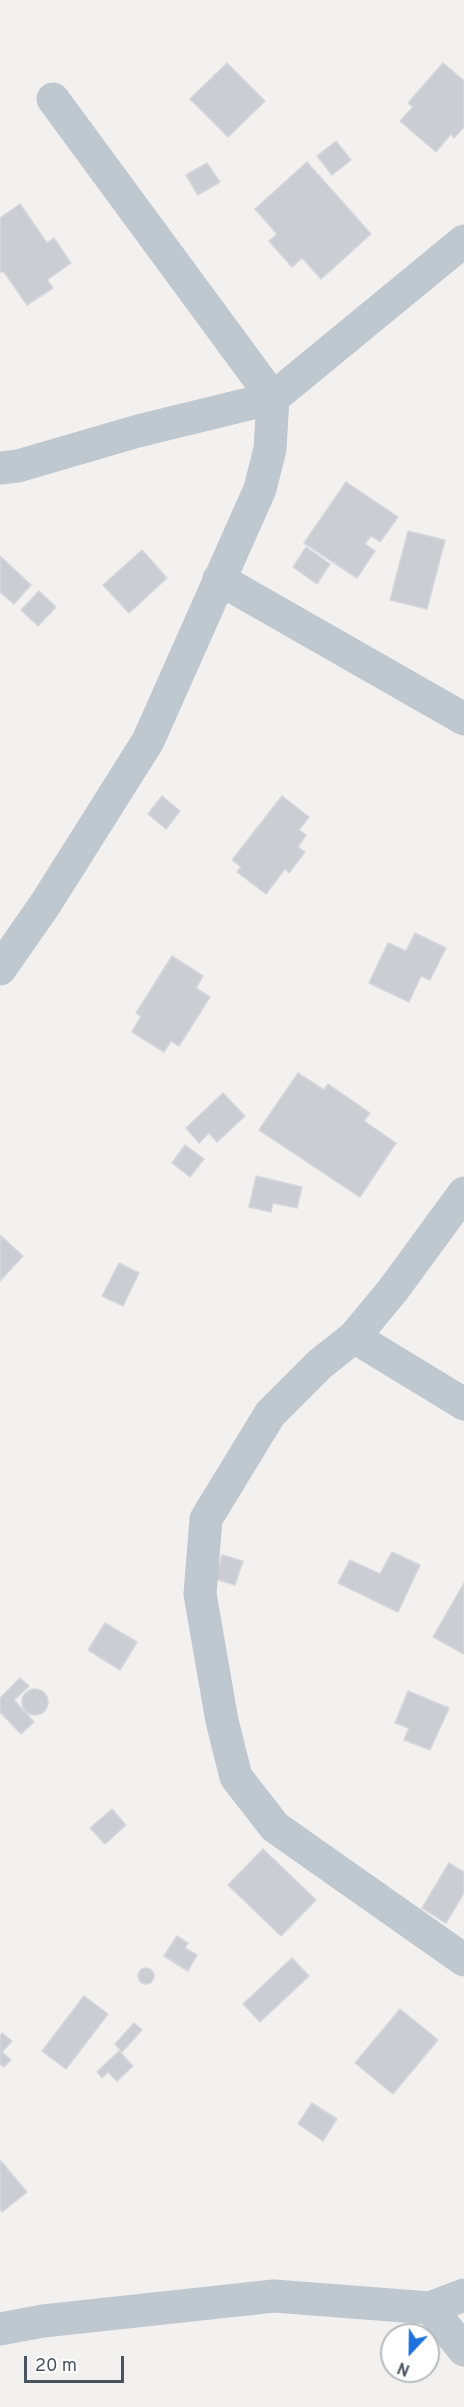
<!DOCTYPE html>
<html>
<head>
<meta charset="utf-8">
<style>
	body { margin:0 }
	#map { position:relative; width:464px; height:2407px; overflow:hidden; background:#f3f0f0; font-family:Overpass,sans-serif }
	canvas { display:block }
	.north { position:absolute; left:380px; top:2323px; width:60px; height:60px; box-sizing:border-box; background:#fff; border:2px solid #b6bbbf; border-radius:50%; rotate:202deg; font-size:16px; font-weight:700; line-height:24px; text-align:center; color:#49545e }
	.north::after { content:''; display:block; margin:auto; width:21px; height:27px; background:#1e72df; clip-path:polygon(50% 0,100% 100%,50% 72%,0 100%) }
	.scale { position:absolute; left:24px; top:2356px; width:100px; height:27px; box-sizing:border-box; border:3px solid #49545e; border-top:0; padding-left:8px; font-size:18px; line-height:21px; white-space:nowrap; color:#49545e; -webkit-text-stroke:4px #fff; paint-order:stroke }
</style>
</head>
<body>
<div id="map">
<canvas width="464" height="2407"></canvas>
<div class="north">N</div>
<div class="scale">20 m</div>
</div>
<script>
const ctx = document.querySelector('canvas').getContext('2d');
ctx.lineJoin = 'round';
function fill(path, color) { ctx.fillStyle = color; ctx.fill(path, 'evenodd'); }
const shape = rows => new Path2D(rows.map(r => 'M' + r).join(''));
function stroke(path, color, width, dash) { ctx.strokeStyle = color; ctx.lineWidth = width; ctx.lineCap = dash ? 'butt' : 'round'; ctx.setLineDash(dash || []); ctx.stroke(path); }
const building = shape([
	[227,63,265,101,228,137,190,99,227,63],
	[443,63,464,81,464,127,454,138,451,134,436,152,400,121,413,107,408,103,443,63],
	[336,141,351,160,332,175,317,156,336,141],
	[307,162,371,234,321,279,302,258,292,267,269,241,277,234,255,209,307,162],
	[207,163,220,182,198,195,186,175,207,163],
	[20,204,47,243,54,238,71,263,47,280,53,288,27,305,4,272,0,272,0,218,20,204],
	[346,482,398,517,380,542,371,536,365,544,375,551,357,578,304,543,346,482],
	[408,531,445,540,427,609,390,600,408,531],
	[306,547,330,564,317,584,293,567,306,547],
	[142,550,167,578,129,613,103,585,142,550],
	[0,556,31,585,14,604,0,592,0,556],
	[39,591,56,607,38,626,21,610,39,591],
	[162,796,180,811,166,829,148,814,162,796],
	[282,796,309,817,299,830,306,835,298,847,305,852,289,873,285,869,266,894,237,872,241,867,232,860,282,796],
	[415,933,446,948,430,980,421,976,409,1002,369,983,388,943,406,951,415,933],
	[172,956,203,976,196,988,210,997,179,1046,171,1041,164,1052,132,1032,141,1016,136,1013,172,956],
	[298,1073,324,1090,328,1084,370,1113,364,1121,396,1143,360,1197,259,1130,298,1073],
	[223,1093,245,1116,217,1142,209,1133,199,1143,186,1128,223,1093],
	[185,1145,204,1159,190,1177,172,1163,185,1145],
	[256,1176,302,1187,297,1208,273,1203,271,1212,249,1207,256,1176],
	[0,1235,23,1256,0,1281,0,1235],
	[119,1263,139,1273,123,1306,102,1296,119,1263],
	[392,1552,420,1565,398,1612,338,1583,350,1560,380,1574,392,1552],
	[222,1555,243,1561,235,1585,215,1579,222,1555],
	[464,1583,464,1654,433,1637,464,1583],
	[105,1623,137,1642,120,1670,88,1650,105,1623],
	[20,1678,29,1686,14,1700,34,1722,21,1734,0,1712,0,1698,20,1678],
	'22 1702a13 13 0 1 1 26 0a13 13 0 1 1-26 0Z',
	[408,1691,449,1708,430,1750,404,1740,409,1728,395,1723,408,1691],
	[112,1809,126,1825,105,1844,90,1828,112,1809],
	[263,1849,316,1900,281,1936,228,1885,263,1849],
	[449,1863,464,1872,464,1893,446,1923,422,1908,449,1863],
	[177,1936,188,1943,185,1948,197,1955,188,1971,164,1956,177,1936],
	[292,1958,309,1976,260,2022,243,2004,292,1958],
	'138 1976a8 8 0 1 1 16 0a8 8 0 1 1-16 0Z',
	[84,1996,108,2014,66,2069,42,2051,84,1996],
	[400,2009,438,2040,393,2094,355,2063,400,2009],
	[134,2023,142,2030,122,2052,115,2044,134,2023],
	[2,2033,12,2041,2,2052,11,2060,4,2067,0,2064,0,2036,2,2033],
	[119,2051,133,2066,117,2081,108,2072,102,2078,97,2072,119,2051],
	[312,2103,337,2119,323,2141,298,2124,312,2103],
	[0,2160,27,2192,2,2212,0,2209,0,2160]
]);
const minor = shape([
	[0,468,18,466,138,431,273,398,464,241],
	[219,579,464,719],
	[0,969,46,903,148,741,260,489,270,449,273,398,53,99],
	[464,1193,393,1290,354,1337,320,1364,270,1414,206,1519,200,1594,222,1721,236,1777,275,1827,464,1960],
	[354,1337,464,1404],
	[430,2308,464,2350],
	[0,2329,43,2321,274,2296,430,2308,464,2295]
]);
fill(building, '#cbcdd3');
stroke(building, '#d5d7dc', 1.5);
stroke(minor, '#bfc8cf', 33);
</script>
</body>
</html>
